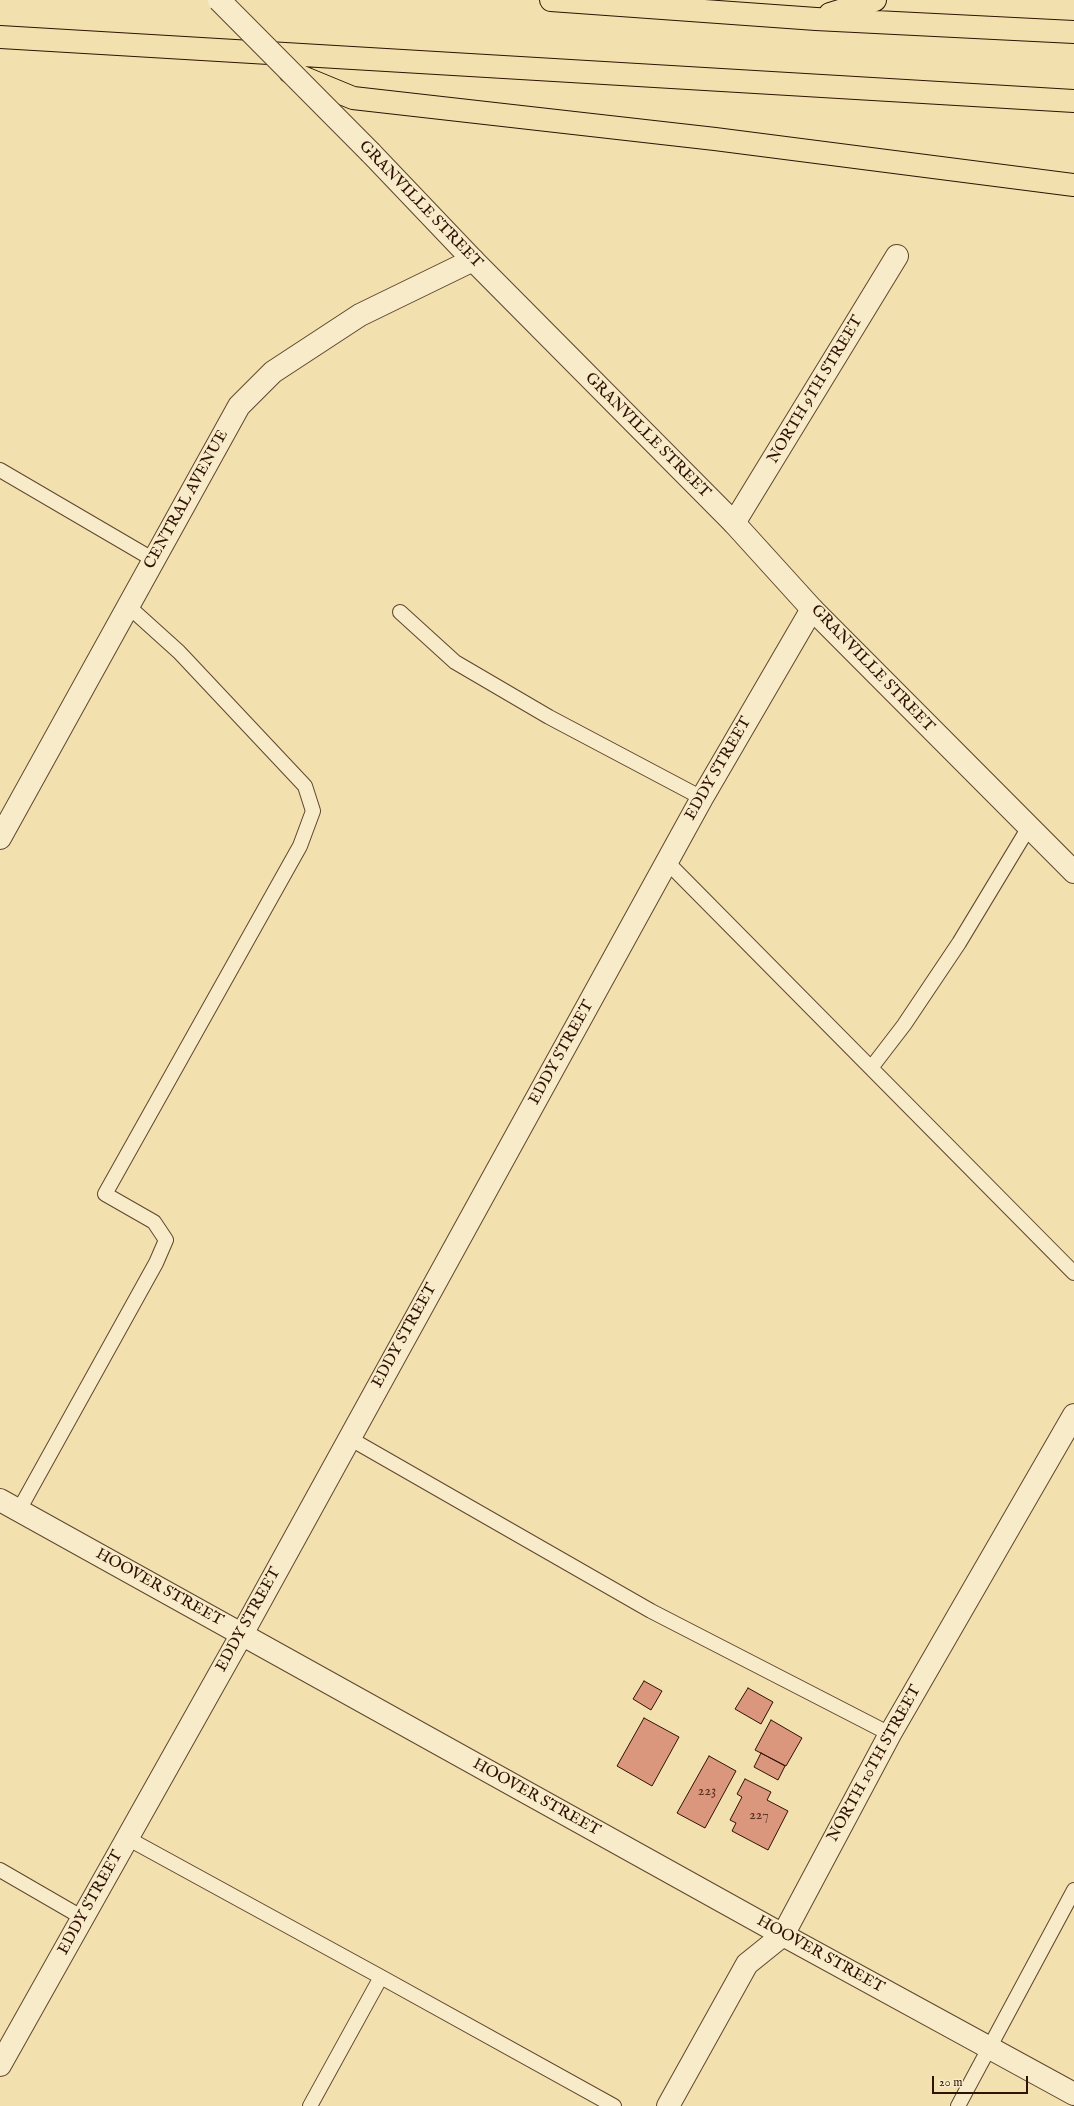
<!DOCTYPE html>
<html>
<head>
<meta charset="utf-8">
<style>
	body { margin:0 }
	#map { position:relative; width:1074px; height:2106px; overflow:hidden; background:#f2e0ae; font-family:"IM FELL English",serif }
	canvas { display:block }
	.scale { position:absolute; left:932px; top:2076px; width:96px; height:18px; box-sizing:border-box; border:2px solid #301202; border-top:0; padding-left:5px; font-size:12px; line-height:14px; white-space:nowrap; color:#301202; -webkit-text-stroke:3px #f7ebca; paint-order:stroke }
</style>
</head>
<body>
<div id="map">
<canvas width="1074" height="2106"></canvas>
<div class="scale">20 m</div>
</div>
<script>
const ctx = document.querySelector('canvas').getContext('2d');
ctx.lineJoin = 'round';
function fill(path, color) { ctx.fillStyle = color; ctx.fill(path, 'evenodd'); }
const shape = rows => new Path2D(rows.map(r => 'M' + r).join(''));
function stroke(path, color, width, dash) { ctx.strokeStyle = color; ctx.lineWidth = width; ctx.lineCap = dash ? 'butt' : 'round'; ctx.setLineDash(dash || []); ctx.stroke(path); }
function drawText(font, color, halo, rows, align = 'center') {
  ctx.font = font + ' "IM FELL English",serif'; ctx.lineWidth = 3; ctx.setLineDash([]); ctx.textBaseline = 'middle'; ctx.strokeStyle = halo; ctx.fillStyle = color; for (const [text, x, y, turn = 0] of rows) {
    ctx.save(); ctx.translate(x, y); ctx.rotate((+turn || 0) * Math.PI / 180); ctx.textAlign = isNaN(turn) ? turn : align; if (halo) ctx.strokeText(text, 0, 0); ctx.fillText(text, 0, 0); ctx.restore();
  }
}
const building = shape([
	[644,1681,662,1691,651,1710,633,1699,644,1681],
	[748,1688,773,1702,761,1724,735,1709,748,1688],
	[644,1718,679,1737,652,1786,617,1766,644,1718],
	[771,1720,802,1738,786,1766,755,1750,771,1720],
	[761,1753,785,1766,778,1780,754,1767,761,1753],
	[709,1756,736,1771,705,1828,677,1813,709,1756],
	[745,1779,771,1792,767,1800,788,1811,768,1850,732,1831,736,1823,730,1820,742,1797,737,1794,745,1779]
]);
const service = shape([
	[0,470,154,560],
	[400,612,455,662,549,717,702,798],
	[667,862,1074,1273],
	[871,1068,904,1025,959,943,1029,827],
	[349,1438,651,1611,890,1734],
	[19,1510,156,1263,166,1240,154,1222,105,1194,300,846,313,811,305,786,179,652,128,606],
	[127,1838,381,1977,614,2106],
	[0,1870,83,1918],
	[310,2106,381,1977],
	[958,2106,1074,1890]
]);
const minor = shape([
	[734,523,897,256],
	[0,838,239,406,273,372,360,315,473,260],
	[0,1500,783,1935,1074,2094],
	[0,2065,242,1634,702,798,812,609],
	[668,2106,747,1964,783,1935,890,1734,1074,1415]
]);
const tertiary = shape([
	[371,153,473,260,734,523,812,609,1074,872]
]);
const motorway = shape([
	[551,0,816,19,1074,32],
	[830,14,875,0],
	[0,37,1074,101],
	[290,72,353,98,715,139,1074,185]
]);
const tertiaryBridge = shape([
	[219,0,371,153]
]);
const numberNames = [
	["223",707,1792],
	["227",759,1816]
];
const streetNames = [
	["GRANVILLE STREET",420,205,46],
	["NORTH 9TH STREET",816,390,-59],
	["GRANVILLE STREET",647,436,45],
	["CENTRAL AVENUE",187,500,-61],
	["GRANVILLE STREET",872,669,46],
	["EDDY STREET",719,769,-60],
	["EDDY STREET",562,1053,-61],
	["EDDY STREET",405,1336,-61],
	["HOOVER STREET",159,1588,29],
	["EDDY STREET",249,1620,-61],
	["NORTH 10TH STREET",875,1764,-61],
	["HOOVER STREET",536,1798,29],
	["EDDY STREET",91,1903,-61],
	["HOOVER STREET",820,1955,29]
];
fill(building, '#da977e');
stroke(building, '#301202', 1);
stroke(service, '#60462d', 16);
stroke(minor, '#60462d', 24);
stroke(tertiary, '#60462d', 24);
stroke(motorway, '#301202', 24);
stroke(service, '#f7ebca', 14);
stroke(minor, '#f7ebca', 22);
stroke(tertiary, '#f7ebca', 22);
stroke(motorway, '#f2e0ae', 22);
stroke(tertiaryBridge, '#60462d', 24, []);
stroke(tertiaryBridge, '#f7ebca', 22);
drawText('14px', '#5a3321', null, numberNames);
drawText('16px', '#301202', '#f7ebca', streetNames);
</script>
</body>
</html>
